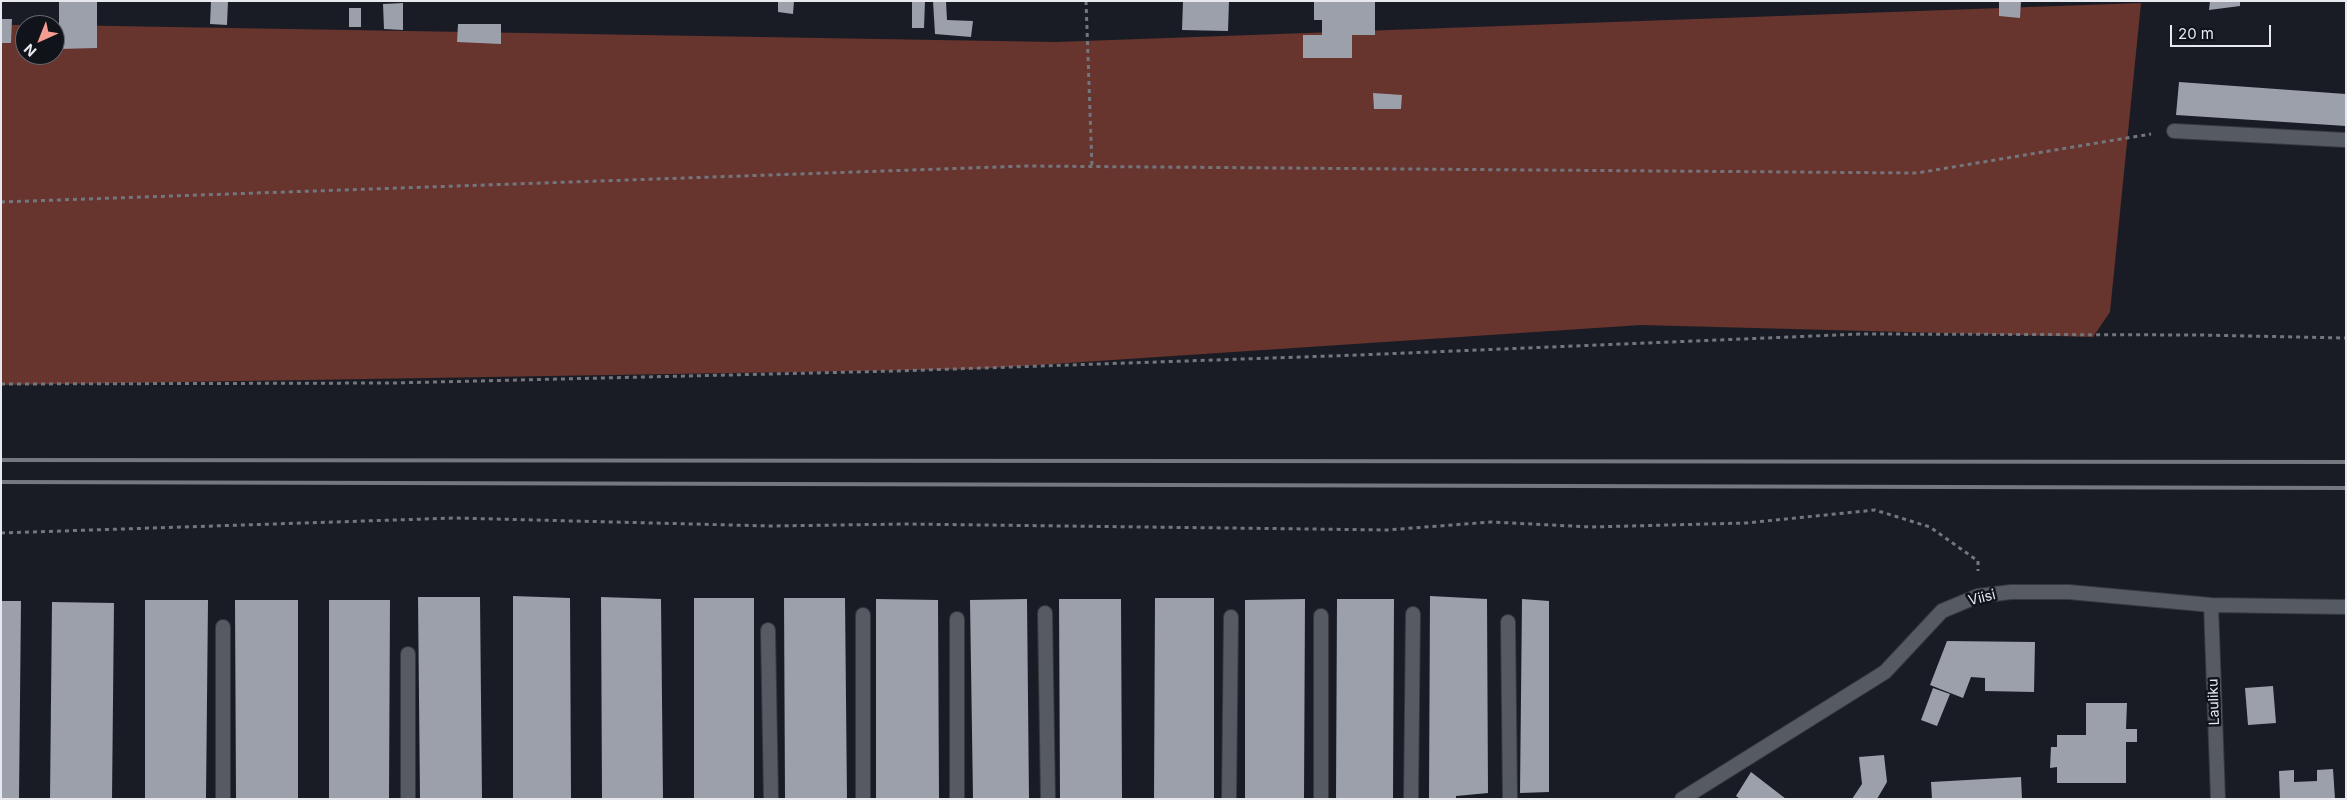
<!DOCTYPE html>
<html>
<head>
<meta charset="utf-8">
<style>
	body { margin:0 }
	#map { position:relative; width:2347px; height:800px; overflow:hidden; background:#191c24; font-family:Inter,sans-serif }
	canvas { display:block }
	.frame { position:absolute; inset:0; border:2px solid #e7e9ef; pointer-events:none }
	.north { position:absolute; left:15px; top:15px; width:50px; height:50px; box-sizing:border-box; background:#10131a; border:1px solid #66696f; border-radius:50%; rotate:224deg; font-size:14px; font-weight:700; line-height:20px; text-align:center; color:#e7e9ef }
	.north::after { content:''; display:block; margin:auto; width:18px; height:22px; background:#f59c90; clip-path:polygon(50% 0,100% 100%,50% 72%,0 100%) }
	.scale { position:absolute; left:2170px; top:25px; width:101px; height:22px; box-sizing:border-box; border:2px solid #e7e9ef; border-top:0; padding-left:6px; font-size:15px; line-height:18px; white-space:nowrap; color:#e7e9ef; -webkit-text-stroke:4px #10131a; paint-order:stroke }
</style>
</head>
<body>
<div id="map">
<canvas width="2347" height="800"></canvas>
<div class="frame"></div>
<div class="north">N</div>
<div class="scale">20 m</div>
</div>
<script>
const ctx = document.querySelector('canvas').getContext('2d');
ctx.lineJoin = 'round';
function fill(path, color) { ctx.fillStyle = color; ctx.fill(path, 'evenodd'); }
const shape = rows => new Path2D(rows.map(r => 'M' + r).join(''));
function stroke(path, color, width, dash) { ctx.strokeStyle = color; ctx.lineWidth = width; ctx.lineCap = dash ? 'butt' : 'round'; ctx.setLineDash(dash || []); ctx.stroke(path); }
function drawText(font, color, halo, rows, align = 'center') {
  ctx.font = font + ' Inter,sans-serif'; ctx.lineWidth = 5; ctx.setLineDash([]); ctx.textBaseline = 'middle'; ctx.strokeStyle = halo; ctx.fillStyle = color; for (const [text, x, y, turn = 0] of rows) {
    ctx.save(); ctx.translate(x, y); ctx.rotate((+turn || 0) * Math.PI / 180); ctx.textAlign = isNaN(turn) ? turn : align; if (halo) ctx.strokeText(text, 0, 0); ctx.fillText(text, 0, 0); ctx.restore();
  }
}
const forest = shape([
	[2141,3,2110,312,2093,337,1641,325,977,369,1,385,1,25,42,25,25,25,25,55,55,55,55,25,1056,42]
]);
const building = shape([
	[211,1,228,1,227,25,210,24],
	[778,1,794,1,793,14,778,12],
	[912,1,925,1,924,28,912,28],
	[933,1,946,1,947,20,973,21,971,37,935,34],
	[1183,1,1229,1,1228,31,1182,30],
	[1314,1,1375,1,1375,35,1352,35,1352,58,1303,58,1303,35,1322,35,1322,20,1314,20],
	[1999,1,2021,1,2020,18,1999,16],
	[2210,1,2240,1,2240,6,2209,10],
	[59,2,97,2,97,48,59,49],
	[403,3,403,30,384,29,383,4],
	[349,8,361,8,361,27,349,27],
	[1,19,12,19,11,43,1,43],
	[458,24,501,24,501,44,457,42],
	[2179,82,2346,94,2346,126,2176,115],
	[1373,93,1402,95,1401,109,1374,109],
	[513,596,570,598,571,799,513,799],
	[1430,596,1487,599,1488,793,1456,796,1456,799,1429,799],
	[418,597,480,597,482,799,420,799],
	[601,597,661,599,663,799,602,799],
	[694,598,754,598,754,799,694,799],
	[784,598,845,598,847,799,785,799],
	[1155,598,1214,598,1214,799,1154,799],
	[876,599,938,600,939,799,876,799],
	[1027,599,1029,799,973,799,970,600],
	[1059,599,1121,599,1122,799,1060,799],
	[1305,599,1304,799,1245,799,1245,600],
	[1337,599,1394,599,1393,799,1336,799],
	[1522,599,1549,601,1549,792,1520,793],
	[145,600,208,600,206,799,145,799],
	[235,600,298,600,298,799,236,799],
	[329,600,390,600,389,799,329,799],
	[1,601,21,601,19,799,1,799],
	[52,602,114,603,112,799,50,799],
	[1947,641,2035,642,2034,692,1985,691,1985,678,1971,677,1963,698,1930,685],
	[2273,686,2276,723,2248,725,2245,688],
	[1933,688,1950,694,1937,726,1921,720],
	[2086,703,2127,703,2126,729,2137,729,2137,742,2126,742,2126,783,2057,783,2057,767,2050,768,2051,747,2057,747,2057,735,2086,735],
	[1884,755,1887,782,1877,799,1852,799,1862,784,1859,757],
	[2333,769,2335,799,2280,799,2279,771,2294,770,2294,782,2317,781,2317,770],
	[1751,772,1786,799,1740,799,1736,796],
	[2021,777,2022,799,1932,799,1931,782]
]);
const path = shape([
	[1086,1,1092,167],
	[1,202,1026,166,1917,173,2151,134],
	[1,384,393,383,896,371,1359,355,1861,334,2201,335,2346,338],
	[1,533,455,518,771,526,906,524,1387,530,1491,522,1591,527,1746,523,1875,510,1930,527,1978,561,1978,571]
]);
const service = shape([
	[2174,131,2346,140],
	[1045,613,1048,799],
	[957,619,957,799],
	[1508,622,1510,799],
	[223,627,223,799],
	[768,630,771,799],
	[408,799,408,654],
	[863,799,863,615],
	[1229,799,1231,617],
	[1321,799,1321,616],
	[1411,799,1413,614]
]);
const minor = shape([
	[2211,605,2218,799],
	[1682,799,1885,672,1942,611,1978,596,2011,592,2069,592,2211,605,2346,607]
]);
const rail = shape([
	[1,460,2346,462],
	[1,482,2346,488]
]);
const streetNames = [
	["Viisi",1982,598,-14],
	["Lauliku",2214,702,-92]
];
fill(forest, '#67342e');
fill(building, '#9ba0aa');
stroke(service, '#37393f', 16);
stroke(minor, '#37393f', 16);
stroke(path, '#74767d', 3, [4, 4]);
stroke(service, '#565a63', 14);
stroke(minor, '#565a63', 14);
stroke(rail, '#767880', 4);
drawText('14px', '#e7e9ef', '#10131a', streetNames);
</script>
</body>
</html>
